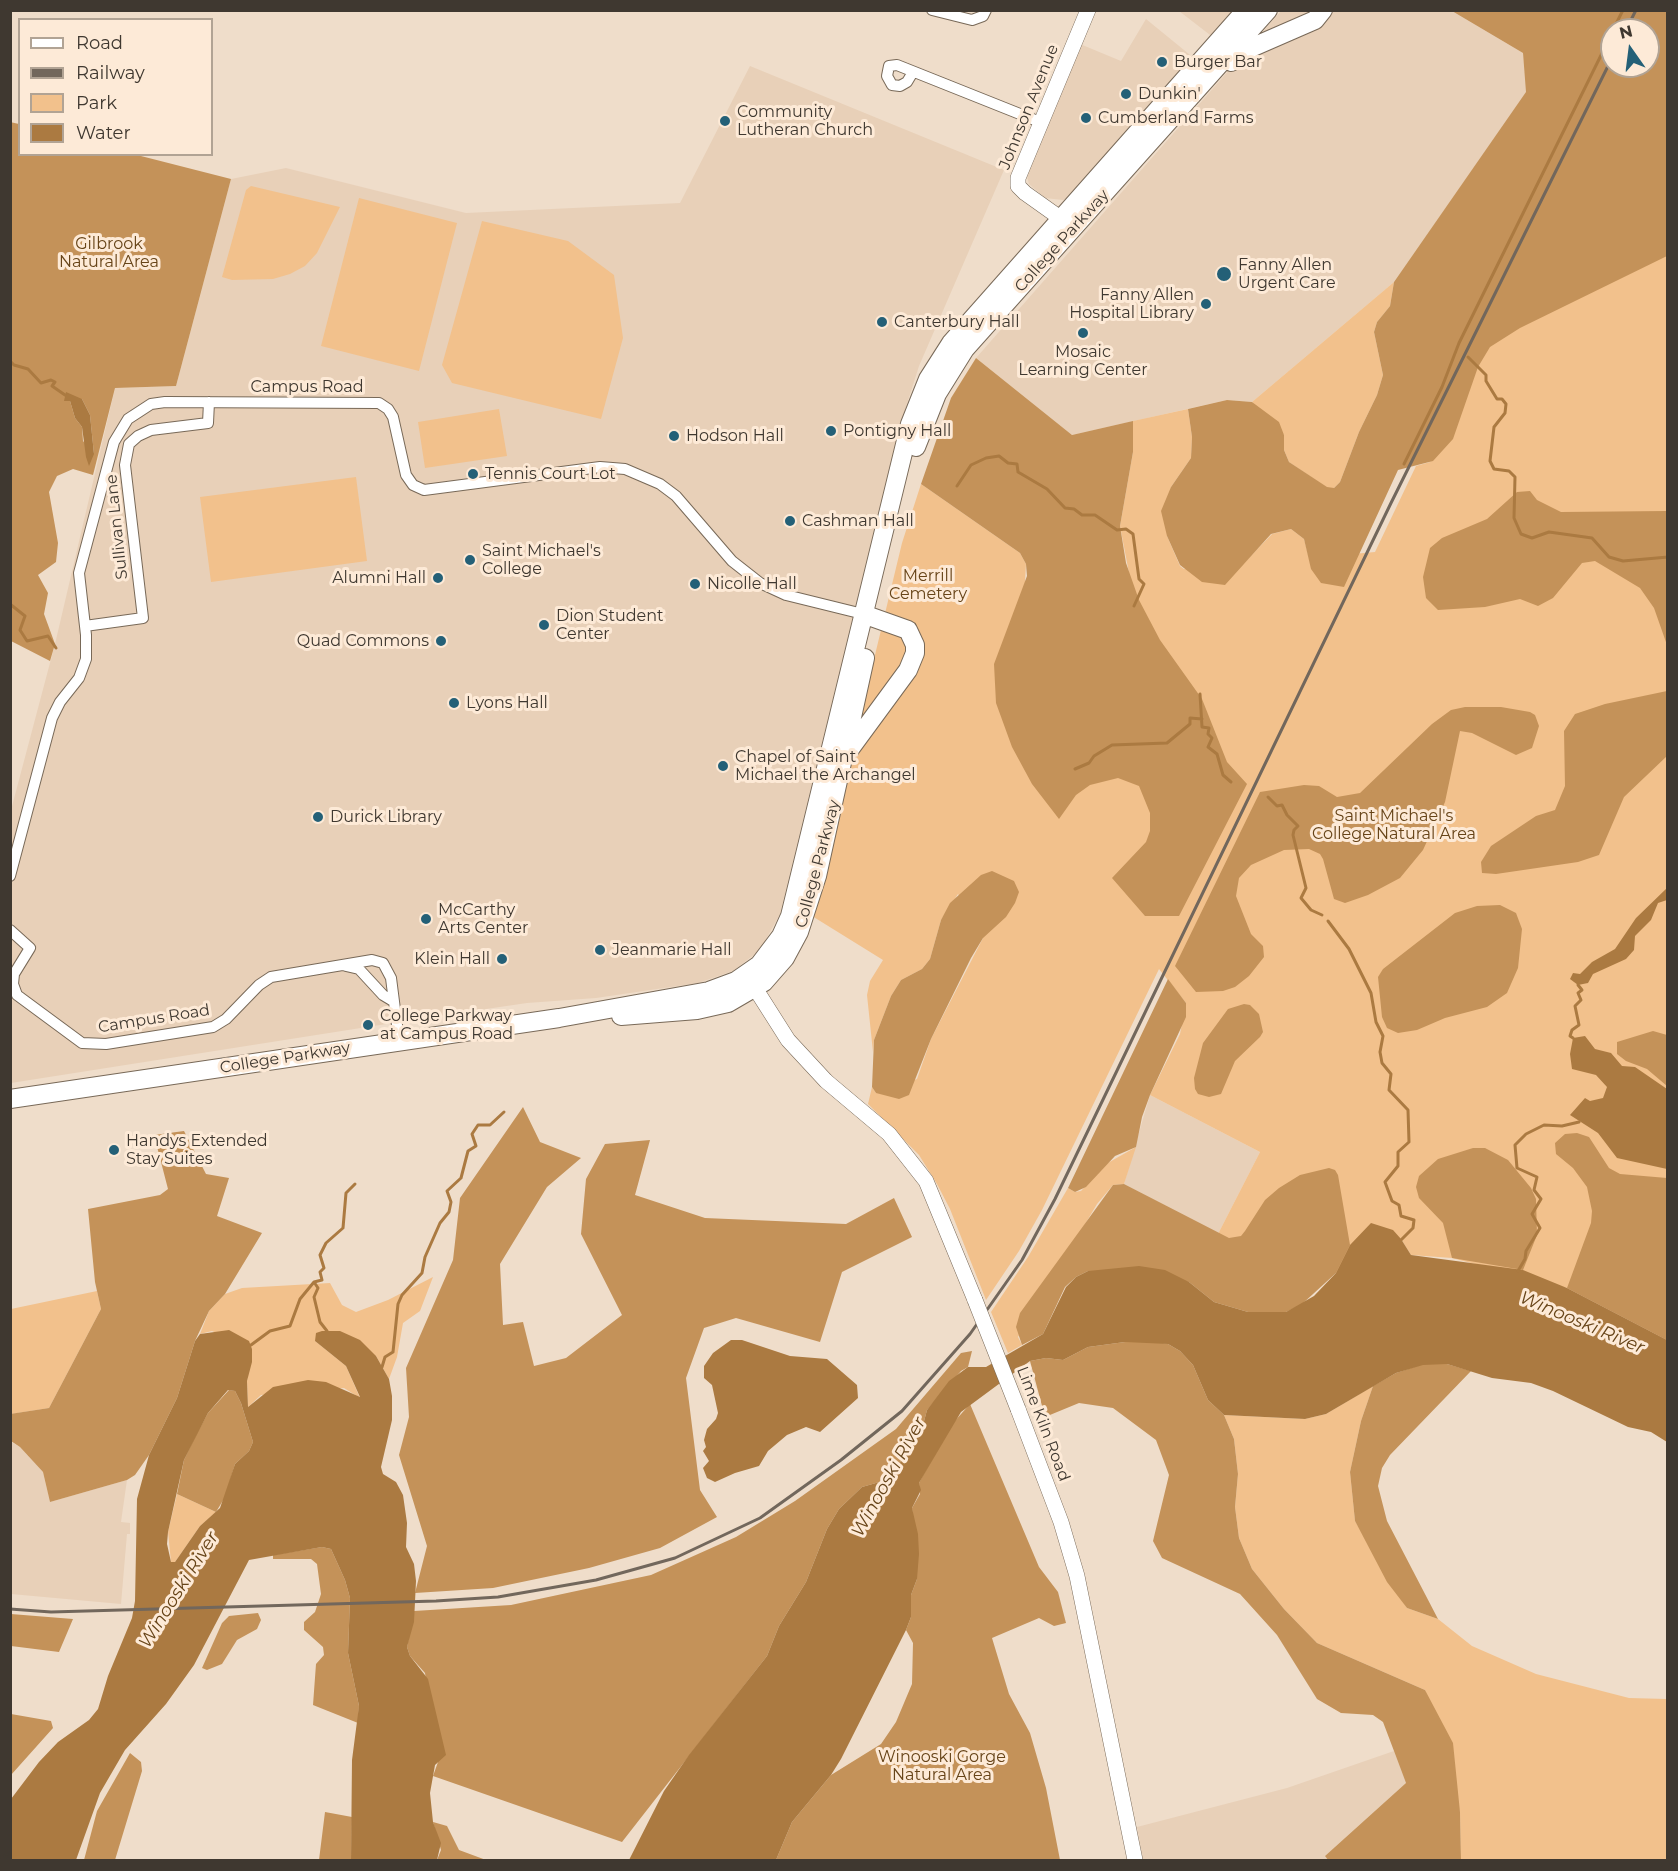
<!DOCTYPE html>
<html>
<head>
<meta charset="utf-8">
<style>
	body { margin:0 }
	#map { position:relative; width:1678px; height:1871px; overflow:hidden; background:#efddca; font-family:Montserrat,sans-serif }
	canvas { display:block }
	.frame { position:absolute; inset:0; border:12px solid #3f3830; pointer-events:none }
	.legend { position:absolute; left:18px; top:18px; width:195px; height:138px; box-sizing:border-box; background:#fdead7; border:2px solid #b1a394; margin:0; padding:8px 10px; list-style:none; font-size:18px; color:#3f3830 }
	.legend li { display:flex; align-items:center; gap:12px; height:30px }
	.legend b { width:30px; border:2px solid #b1a394 }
	.north { position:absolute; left:1600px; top:18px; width:60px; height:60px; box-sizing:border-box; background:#fdead7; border:2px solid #b1a394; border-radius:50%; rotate:346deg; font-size:16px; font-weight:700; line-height:24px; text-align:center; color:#3f3830 }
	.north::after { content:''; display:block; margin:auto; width:21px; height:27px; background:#246077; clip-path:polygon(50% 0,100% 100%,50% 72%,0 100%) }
</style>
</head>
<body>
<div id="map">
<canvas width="1678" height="1871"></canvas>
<div class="frame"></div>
<ul class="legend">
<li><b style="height:8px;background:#fff"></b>Road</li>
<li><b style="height:8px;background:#72675c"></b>Railway</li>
<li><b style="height:16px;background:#f2c18c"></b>Park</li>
<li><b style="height:16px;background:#ab7a41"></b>Water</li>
</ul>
<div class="north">N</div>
</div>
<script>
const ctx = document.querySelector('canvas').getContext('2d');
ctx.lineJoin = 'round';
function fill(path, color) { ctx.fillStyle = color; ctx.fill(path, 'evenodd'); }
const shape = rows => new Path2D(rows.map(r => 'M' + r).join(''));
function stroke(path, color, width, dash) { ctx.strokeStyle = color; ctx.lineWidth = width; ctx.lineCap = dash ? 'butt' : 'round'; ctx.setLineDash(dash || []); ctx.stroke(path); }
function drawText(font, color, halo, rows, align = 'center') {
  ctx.font = font + ' Montserrat,sans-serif'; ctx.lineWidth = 6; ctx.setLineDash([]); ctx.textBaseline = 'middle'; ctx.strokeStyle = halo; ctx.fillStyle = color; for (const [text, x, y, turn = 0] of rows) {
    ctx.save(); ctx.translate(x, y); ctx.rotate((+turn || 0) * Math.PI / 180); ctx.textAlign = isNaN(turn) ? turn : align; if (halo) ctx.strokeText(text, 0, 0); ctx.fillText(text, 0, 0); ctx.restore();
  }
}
const built = shape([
	[1179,11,1238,11,1214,38],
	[1281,11,1452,11,1523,53,1527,92,1394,282,1252,402,1227,400,1072,435,976,358],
	[1146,19,1195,59,1074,196,1063,200,1045,198,1029,184,1027,176,1080,44,1121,61],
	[750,66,1004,170,919,366,899,429,780,914,760,950,733,971,698,983,596,998,527,1003,418,1019,11,1083,11,810,55,644,115,388,176,386,231,179,286,168,466,213,680,203],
	[1150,1095,1260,1152,1218,1234,1124,1184],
	[10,1441,20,1447,43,1472,50,1502,127,1480,121,1522,130,1523,130,1534,127,1534,121,1604,11,1594],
	[1394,1751,1406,1783,1325,1856,1328,1860,1143,1860,1137,1827,1287,1788]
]);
const green = shape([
	[1667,11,1667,1340,1567,1288,1452,1258,1411,1255,1401,1239,1336,1273,1189,1282,1218,1234,1260,1152,1150,1095,1180,1034,1186,1003,1159,969,1042,1210,1019,1251,986,1300,950,1209,937,1184,919,1155,868,1104,872,1087,876,1093,917,1079,931,1039,983,938,958,894,941,920,930,959,922,969,901,980,891,996,874,1040,873,1052,867,995,870,981,883,960,812,916,902,543,921,484,1020,553,1026,564,1025,582,1129,573,1120,526,1133,452,1133,421,1188,409,1192,437,1191,458,1171,487,1167,536,1180,566,1184,569,1244,563,1272,534,1291,529,1304,539,1309,558,1375,552,1416,466,1430,462,1622,66,1648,66,1648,30],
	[251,186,340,207,317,253,305,266,290,274,273,279,232,280,222,277,246,190],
	[359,198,457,223,419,371,321,346],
	[482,221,568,241,614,275,623,338,601,419,452,383,442,365],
	[1394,282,1390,306,1377,322,1374,332,1383,375,1377,395,1359,432,1340,482,1334,488,1327,488,1289,462,1284,450,1284,435,1252,402],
	[499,409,507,456,425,468,418,422],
	[356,477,367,561,211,582,200,497],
	[1136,1147,1124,1184,1113,1185,1097,1204,1018,1337,1022,1345,1008,1353,991,1312,1028,1257,1068,1188,1075,1192,1081,1191,1106,1164],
	[433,1277,420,1311,403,1323,397,1357,389,1379,376,1356,315,1341,346,1366,360,1398,344,1388,261,1395,248,1407,247,1381,252,1349,212,1331,200,1334,209,1311,225,1294,242,1288,330,1283,342,1305,356,1312,388,1300],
	[97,1291,101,1309,49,1408,11,1414,11,1309],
	[1373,1386,1361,1421,1350,1472,1355,1521,1407,1608,1438,1619,1472,1646,1536,1674,1629,1698,1667,1699,1667,1860,1461,1860,1460,1812,1425,1690,1317,1643,1284,1609,1252,1569,1239,1538,1235,1507,1238,1474,1234,1439,1224,1415,1305,1419,1326,1414],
	[177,1494,216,1512,200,1526,175,1562,171,1562,168,1532]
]);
const forest = shape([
	[1452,11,1667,11,1667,256,1520,328,1490,347,1478,367,1453,439,1433,461,1398,470,1344,587,1321,583,1311,569,1304,539,1291,529,1271,534,1225,585,1202,582,1180,565,1167,536,1161,511,1171,487,1191,458,1192,437,1188,409,1227,400,1252,402,1279,422,1284,435,1284,450,1289,462,1327,487,1334,488,1340,482,1359,432,1377,395,1383,375,1374,332,1377,322,1390,306,1394,282,1526,92,1523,53],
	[1612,30,1648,30,1648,66,1612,66],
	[10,122,19,124,20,154,137,155,231,179,176,386,115,388,93,475,73,469,57,476,49,492,58,543,56,562,38,575,48,593,44,614,55,644,50,661,11,641],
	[82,399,90,415,94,454,83,441,82,427,75,418,70,401],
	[976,358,1072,435,1133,421,1133,452,1120,526,1126,563,1139,600,1160,640,1202,699,1227,762,1247,784,1179,916,1145,916,1112,878,1146,842,1150,831,1150,813,1139,786,1118,778,1090,785,1076,795,1059,819,1032,784,1012,747,996,703,994,664,1027,576,1026,564,1020,553,921,484,951,398],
	[1530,491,1537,500,1561,512,1667,511,1667,645,1654,608,1640,588,1595,561,1582,563,1553,598,1538,606,1520,599,1485,607,1438,610,1426,598,1423,577,1430,548,1442,538,1487,519,1517,492],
	[1667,691,1667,756,1624,797,1599,855,1578,862,1496,874,1482,873,1481,862,1491,846,1536,816,1555,810,1565,786,1564,731,1575,714,1605,704],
	[1465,707,1501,707,1530,712,1535,715,1539,726,1532,748,1516,755,1472,733,1460,731,1445,802,1423,850,1400,878,1368,895,1345,903,1334,899,1323,859,1320,854,1309,849,1284,850,1251,865,1239,878,1236,896,1251,934,1263,946,1264,957,1249,976,1235,987,1223,991,1196,992,1175,966,1260,792,1304,785,1319,786,1337,797,1360,793,1432,724,1451,710],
	[992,871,1014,881,1019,892,1015,903,1006,917,983,938,971,958,931,1039,909,1095,899,1099,876,1093,872,1087,874,1040,891,996,901,980,922,969,930,959,941,920,950,903,981,875],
	[1500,905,1516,913,1522,929,1518,968,1507,993,1487,1007,1445,1018,1417,1030,1398,1033,1387,1028,1382,1017,1378,977,1383,969,1455,913,1477,906],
	[1168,979,1186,1003,1186,1017,1150,1095,1142,1117,1136,1147,1115,1156,1086,1187,1075,1192,1068,1188],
	[1244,1004,1250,1005,1259,1014,1263,1032,1260,1037,1235,1061,1221,1094,1209,1097,1198,1094,1195,1089,1194,1078,1203,1043,1228,1009],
	[1653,1031,1667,1035,1667,1086,1647,1069,1626,1061,1617,1054,1617,1042],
	[523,1107,540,1142,581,1158,547,1187,500,1264,503,1325,523,1322,534,1366,566,1358,622,1315,581,1234,586,1179,605,1144,650,1140,635,1195,705,1218,846,1224,894,1198,912,1237,842,1272,820,1342,736,1318,704,1328,686,1378,700,1490,717,1517,660,1548,589,1568,493,1588,415,1593,427,1546,399,1455,409,1417,406,1368,453,1260,460,1198],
	[184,1131,206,1174,229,1178,217,1216,262,1233,225,1294,209,1311,195,1341,177,1398,149,1455,135,1475,127,1480,50,1502,43,1472,20,1447,11,1441,10,1414,49,1408,101,1309,95,1282,88,1209,160,1195,168,1189,154,1135],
	[1577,1133,1589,1137,1609,1168,1620,1174,1667,1178,1667,1340,1567,1288,1591,1223,1592,1211,1587,1187,1573,1168,1556,1154,1555,1143,1565,1134],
	[1473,1148,1485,1148,1508,1160,1531,1188,1536,1199,1537,1235,1523,1270,1452,1258,1443,1223,1419,1198,1416,1187,1419,1176,1438,1159],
	[1329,1168,1335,1170,1338,1175,1350,1245,1336,1273,1301,1305,1286,1312,1248,1312,1214,1302,1189,1282,1088,1271,1076,1277,1065,1287,1043,1334,1022,1345,1016,1327,1020,1313,1113,1185,1124,1184,1229,1238,1241,1236,1245,1231,1265,1200,1279,1188,1300,1175],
	[1125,1342,1157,1342,1168,1344,1180,1351,1193,1365,1208,1400,1224,1415,1234,1439,1238,1474,1235,1507,1239,1538,1252,1569,1284,1609,1317,1643,1425,1690,1453,1743,1460,1812,1461,1860,1328,1860,1325,1856,1406,1783,1394,1751,1383,1722,1373,1715,1341,1713,1317,1699,1277,1635,1240,1594,1162,1558,1153,1541,1169,1475,1156,1440,1113,1408,1079,1403,1045,1417,1030,1361,1046,1358,1063,1360,1088,1347],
	[972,1351,968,1367,961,1371,927,1410,923,1425,890,1479,862,1487,839,1509,827,1529,806,1582,779,1626,767,1656,622,1842,433,1776,438,1762,425,1673,410,1656,407,1647,414,1611,511,1605,651,1575,736,1537,795,1501,896,1429,961,1353],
	[1423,1364,1447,1364,1471,1371,1390,1455,1382,1468,1378,1486,1387,1521,1438,1619,1407,1608,1387,1582,1355,1521,1350,1472,1361,1421,1373,1386,1396,1373],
	[229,1390,235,1391,241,1403,253,1442,249,1451,235,1464,225,1497,216,1512,177,1494,184,1460,196,1435,208,1413],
	[970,1404,1039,1567,1058,1592,1066,1623,1054,1626,1039,1618,992,1638,1009,1694,1030,1733,1046,1788,1060,1860,776,1860,792,1822,831,1775,881,1744,896,1722,912,1684,913,1643,906,1630,911,1617,911,1595,917,1579,912,1508,920,1494,919,1483,922,1477,953,1423],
	[322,1547,331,1549,345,1580,350,1598,348,1653,359,1706,358,1723,313,1705,316,1664,324,1655,323,1647,304,1630,304,1622,315,1612,321,1594,317,1564,311,1559,273,1559,273,1555],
	[258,1613,261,1620,257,1629,237,1640,222,1664,207,1670,202,1668,222,1623,229,1616],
	[11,1614,73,1619,59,1652,11,1646],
	[11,1714,51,1721,53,1728,11,1775],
	[130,1753,141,1762,142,1771,115,1860,84,1860,97,1811],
	[325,1812,352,1817,351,1860,319,1860],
	[433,1822,447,1826,459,1850,486,1860,437,1860,441,1850]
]);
const water = shape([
	[66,392,82,399,90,415,94,454,89,466,86,457,82,427,75,418,70,401,64,401],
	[1667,888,1667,900,1658,903,1651,920,1635,936,1634,950,1626,959,1593,974,1588,983,1578,985,1570,979,1573,973,1580,974,1592,962,1615,949,1636,918],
	[1585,1036,1595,1049,1611,1053,1622,1066,1635,1067,1667,1089,1667,1169,1617,1158,1598,1133,1570,1115,1585,1098,1590,1101,1603,1098,1607,1087,1596,1075,1572,1069,1570,1054,1573,1038],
	[1371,1223,1393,1230,1401,1239,1411,1255,1523,1270,1567,1288,1667,1340,1667,1442,1651,1432,1628,1427,1553,1391,1531,1383,1492,1378,1447,1364,1423,1365,1396,1373,1326,1414,1305,1419,1224,1415,1208,1400,1193,1365,1180,1351,1168,1344,1125,1342,1088,1347,1063,1360,1046,1358,1030,1361,961,1412,919,1483,921,1490,912,1508,918,1534,919,1554,917,1579,911,1595,911,1617,906,1630,841,1759,831,1775,792,1822,776,1860,629,1860,664,1791,689,1755,767,1656,779,1626,806,1582,827,1529,839,1509,862,1487,890,1479,923,1425,927,1410,949,1381,968,1367,986,1367,1043,1334,1066,1287,1076,1277,1088,1271,1139,1266,1165,1270,1189,1282,1214,1302,1248,1312,1286,1312,1314,1296,1336,1273,1350,1245],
	[229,1330,249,1341,252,1349,252,1362,247,1381,248,1407,273,1387,308,1380,326,1382,360,1397,346,1366,315,1341,316,1333,322,1331,340,1331,360,1340,376,1356,389,1379,392,1396,392,1420,381,1467,383,1474,396,1482,403,1495,407,1523,406,1547,414,1564,416,1581,414,1622,407,1647,410,1656,428,1679,446,1755,435,1765,430,1793,433,1822,441,1843,437,1860,351,1860,352,1760,359,1706,348,1653,350,1598,345,1580,331,1549,322,1547,249,1560,194,1665,166,1704,125,1750,100,1793,76,1860,11,1860,11,1799,39,1762,58,1742,89,1720,98,1709,108,1676,132,1618,135,1601,137,1499,149,1455,177,1398,195,1341,200,1334],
	[228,1390,235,1391,241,1403,253,1442,249,1451,235,1464,220,1508,200,1526,175,1562,171,1562,167,1544,168,1532,184,1460,208,1413],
	[731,1340,742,1340,790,1356,827,1359,857,1385,858,1398,820,1432,806,1427,787,1435,768,1451,759,1466,735,1473,715,1482,707,1478,703,1468,709,1461,703,1451,706,1447,704,1440,707,1429,716,1419,718,1413,712,1385,704,1378,704,1366,713,1353]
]);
const stream = shape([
	[1613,30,1623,10],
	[1468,357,1486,375,1486,381,1497,399,1502,399,1506,404,1505,413,1494,427,1490,461,1494,469,1509,471,1515,477,1514,518,1521,534,1532,538,1549,532,1592,538,1609,557,1623,561,1668,557],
	[10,361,14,365,28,369,41,383,51,380,55,382,52,386,65,395],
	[1404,464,1442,387,1459,343,1612,33],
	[957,486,971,465,986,458,999,456,1008,463,1017,464,1018,472,1047,489,1065,508,1074,509,1082,515,1095,515,1117,530,1126,529,1133,534,1139,579,1144,584,1134,606],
	[10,604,25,616,20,630,27,641,48,636,56,648],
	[1200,694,1202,727,1209,728,1208,734,1212,738,1208,747,1217,754,1223,775,1231,782],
	[1075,769,1089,763,1094,756,1112,745,1167,743,1190,724,1190,718,1202,719],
	[1268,797,1277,806,1282,805,1287,815,1298,826,1294,830,1293,835,1306,888,1301,898,1311,910,1322,915],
	[1328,921,1349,949,1371,993,1376,1022,1383,1036,1380,1052,1382,1063,1391,1074,1389,1090,1408,1110,1409,1142,1398,1152,1398,1166,1385,1182,1392,1201,1399,1205,1401,1216,1414,1220,1413,1228,1401,1240],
	[1573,1038,1570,1036,1572,1030,1579,1025,1575,1006,1581,1000,1578,993,1582,990,1578,985],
	[1518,1271,1525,1259,1526,1251,1540,1228,1532,1214,1541,1199,1534,1190,1537,1177,1517,1168,1515,1145,1526,1134,1544,1125,1562,1126,1579,1122],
	[314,1282,318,1288,314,1297,320,1322,327,1331],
	[251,1345,270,1331,290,1326,300,1299,314,1282,322,1280,320,1272,324,1268,320,1255,326,1243,343,1228,346,1193,355,1184],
	[382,1367,385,1357,393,1352,398,1304,402,1295,422,1273,425,1257,440,1223,449,1212,451,1202,447,1191,461,1178,468,1151,476,1146,472,1134,478,1125,490,1125,504,1112]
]);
const street = shape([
	[932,10,972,20,983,16,986,10],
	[913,72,907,82,900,86,892,85,887,76,889,66,897,65,1040,122],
	[85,626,143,618,125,465,129,444,138,436,151,430,208,423,209,402],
	[10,876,52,718,60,702,79,678,86,659,86,635,79,573,114,442,128,419,151,404,165,402,379,403,388,409,393,417,406,475,413,485,424,490,600,467,625,469,660,484,676,496,732,561,760,583,786,595,863,614],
	[10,930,30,948,14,974,13,984,17,995,82,1043,106,1044,213,1027,226,1019,259,985,271,977,372,960,383,963,391,978,399,1041],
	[346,966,359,969,383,995,393,1001]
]);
const secondary = shape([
	[1070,225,1025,193,1018,186,1018,178,1088,10],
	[748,977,788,1040,826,1081,889,1134,926,1181,975,1300],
	[1018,1409,1061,1522,1077,1576,1135,1860]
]);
const primary = shape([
	[1231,62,1253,47,1315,20,1323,10],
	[916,447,937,394,965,349,1268,10],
	[850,749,908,670,915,653,915,645,908,630,863,614],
	[621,1016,697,1010,728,1003,764,982,785,958,799,932,817,876,865,658],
	[10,1099,559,1018,709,991,736,981,759,965,781,936,790,916,910,424,928,379,951,343,1246,10]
]);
const rail = shape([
	[1626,30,1636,10],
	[10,1609,51,1612,436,1601,498,1597,596,1580,675,1558,760,1518,841,1460,902,1411,970,1334,1022,1260,1055,1199,1391,503,1612,58]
]);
const secondaryBridge = shape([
	[975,1300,1018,1409]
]);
const markers = [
	[1162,62,6,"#246077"],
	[1126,94,6,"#246077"],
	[1086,118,6,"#246077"],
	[725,121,6,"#246077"],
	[1224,274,8,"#246077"],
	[1206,304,6,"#246077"],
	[882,322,6,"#246077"],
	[1083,333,6,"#246077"],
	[831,431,6,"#246077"],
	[674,436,6,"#246077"],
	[473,474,6,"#246077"],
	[790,521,6,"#246077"],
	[470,560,6,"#246077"],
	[438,578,6,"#246077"],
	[695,584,6,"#246077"],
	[544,625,6,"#246077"],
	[441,641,6,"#246077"],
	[454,703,6,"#246077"],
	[723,766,6,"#246077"],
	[318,817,6,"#246077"],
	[426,919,6,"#246077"],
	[600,950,6,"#246077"],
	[502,959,6,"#246077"],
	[368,1025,6,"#246077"],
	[114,1150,6,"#246077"]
];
const poiNames = [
	["Burger Bar",1174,62],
	["Dunkin'",1138,94],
	["Community",737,112],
	["Lutheran Church",737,130],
	["Cumberland Farms",1098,118],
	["Fanny Allen",1238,265],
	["Urgent Care",1238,283],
	["Fanny Allen",1194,295,"right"],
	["Hospital Library",1194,313,"right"],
	["Canterbury Hall",894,322],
	["Mosaic",1083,352,"center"],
	["Learning Center",1083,370,"center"],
	["Pontigny Hall",843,431],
	["Hodson Hall",686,436],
	["Tennis Court Lot",485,474],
	["Cashman Hall",802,521],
	["Saint Michael's",482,551],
	["College",482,569],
	["Alumni Hall",426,578,"right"],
	["Nicolle Hall",707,584],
	["Dion Student",556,616],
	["Center",556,634],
	["Quad Commons",429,641,"right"],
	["Lyons Hall",466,703],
	["Chapel of Saint",735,757],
	["Michael the Archangel",735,775],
	["Durick Library",330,817],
	["McCarthy",438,910],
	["Arts Center",438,928],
	["Jeanmarie Hall",612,950],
	["Klein Hall",490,959,"right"],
	["College Parkway",380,1016],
	["at Campus Road",380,1034],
	["Handys Extended",126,1141],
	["Stay Suites",126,1159]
];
const streetNames = [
	["Johnson Avenue",1029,107,-68],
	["College Parkway",1062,241,-48],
	["Campus Road",307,387],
	["Sullivan Lane",117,527,-96],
	["College Parkway",818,864,-75],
	["Campus Road",154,1019,-9],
	["College Parkway",285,1058,-9],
	["Lime Kiln Road",1043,1424,69]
];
const parkNames = [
	["Gilbrook",109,244],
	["Natural Area",109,262],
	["Merrill",928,576],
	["Cemetery",928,594],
	["Saint Michael's",1394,816],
	["College Natural Area",1394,834],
	["Winooski Gorge",942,1757],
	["Natural Area",942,1775]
];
const waterNames = [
	["Winooski River",1582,1323,23],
	["Winooski River",889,1477,-61],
	["Winooski River",179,1590,-58]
];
fill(built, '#e8d0b8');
fill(green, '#f2c18c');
fill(forest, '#c49259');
fill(water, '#ab7a41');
stroke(stream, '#ab7a41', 3);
stroke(street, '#786958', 12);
stroke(secondary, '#786958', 16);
stroke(primary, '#786958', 20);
stroke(street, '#fff', 10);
stroke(secondary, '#fff', 15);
stroke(primary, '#fff', 18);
stroke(rail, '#72675c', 3);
stroke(secondaryBridge, '#786958', 16, []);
stroke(secondaryBridge, '#fff', 15);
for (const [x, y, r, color] of markers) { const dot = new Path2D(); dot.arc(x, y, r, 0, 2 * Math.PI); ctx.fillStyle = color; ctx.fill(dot); stroke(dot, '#fdead7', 2); }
drawText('16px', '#3f3830', '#fdead7', poiNames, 'left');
drawText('16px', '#3f3830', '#fdead7', streetNames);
drawText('16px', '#674418', '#fdead7', parkNames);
drawText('italic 18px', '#674418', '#fdead7', waterNames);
</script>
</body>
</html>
